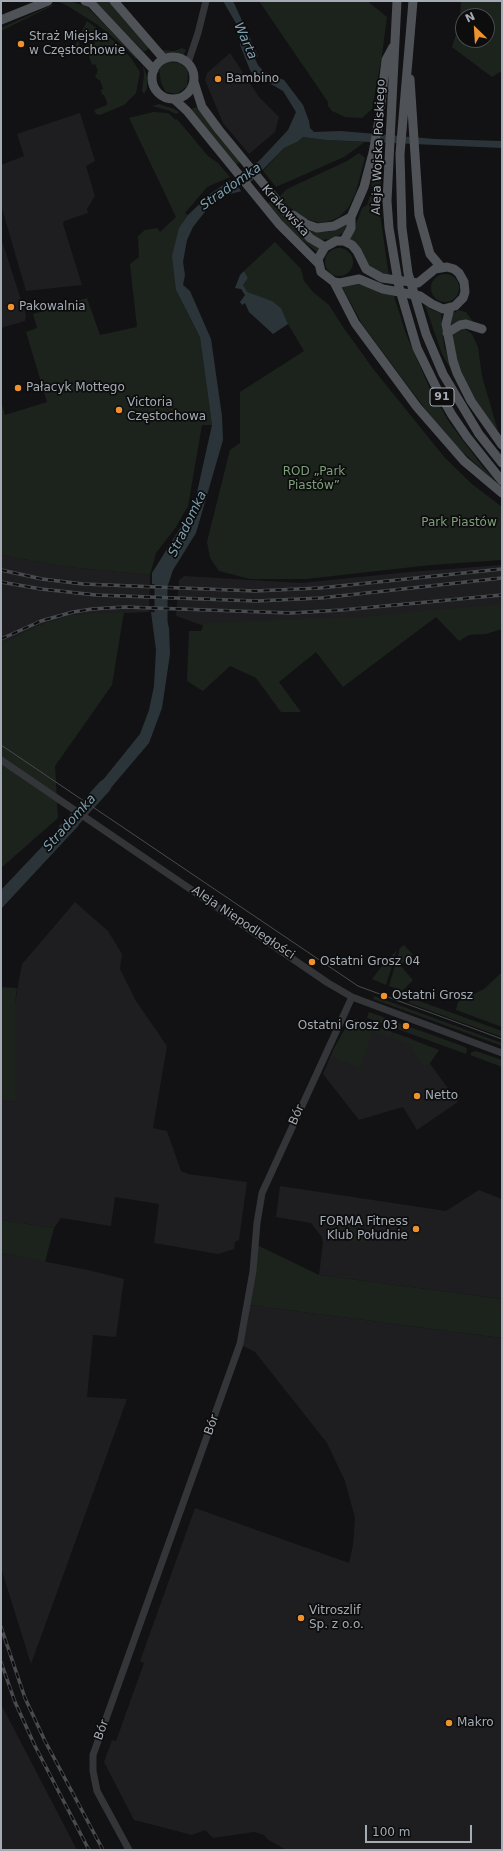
<!DOCTYPE html>
<html>
<head>
<meta charset="utf-8">
<style>
	body { margin:0 }
	#map { position:relative; width:503px; height:1851px; overflow:hidden; background:#121214; font-family:"DejaVu Sans",sans-serif }
	canvas { display:block }
	.frame { position:absolute; inset:0; border:2px solid #a4abb4; pointer-events:none }
	.north { position:absolute; left:455px; top:8px; width:40px; height:40px; box-sizing:border-box; background:#0d0d0e; border:1px solid #494c50; border-radius:50%; rotate:335deg; font-size:11px; font-weight:700; line-height:16px; text-align:center; color:#a4abb4 }
	.north::after { content:''; display:block; margin:auto; width:14px; height:18px; background:#ee9230; clip-path:polygon(50% 0,100% 100%,50% 72%,0 100%) }
	.scale { position:absolute; left:365px; top:1825px; width:107px; height:18px; box-sizing:border-box; border:2px solid #a4abb4; border-top:0; padding-left:5px; font-size:12px; line-height:14px; white-space:nowrap; color:#a4abb4; -webkit-text-stroke:3px #0d0d0e; paint-order:stroke }
</style>
</head>
<body>
<div id="map">
<canvas width="503" height="1851"></canvas>
<div class="frame"></div>
<div class="north">N</div>
<div class="scale">100 m</div>
</div>
<script>
const ctx = document.querySelector('canvas').getContext('2d');
ctx.lineJoin = 'round';
function fill(path, color) { ctx.fillStyle = color; ctx.fill(path, 'evenodd'); }
const shape = rows => new Path2D(rows.map(r => 'M' + r).join(''));
function stroke(path, color, width, dash) { ctx.strokeStyle = color; ctx.lineWidth = width; ctx.lineCap = dash ? 'butt' : 'round'; ctx.setLineDash(dash || []); ctx.stroke(path); }
function drawText(font, color, halo, rows, align = 'center') {
  ctx.font = font + ' "DejaVu Sans",sans-serif'; ctx.lineWidth = 3.5; ctx.setLineDash([]); ctx.textBaseline = 'middle'; ctx.strokeStyle = halo; ctx.fillStyle = color; for (const [text, x, y, turn = 0] of rows) {
    ctx.save(); ctx.translate(x, y); ctx.rotate((+turn || 0) * Math.PI / 180); ctx.textAlign = isNaN(turn) ? turn : align; if (halo) ctx.strokeText(text, 0, 0); ctx.fillText(text, 0, 0); ctx.restore();
  }
}
const built = shape([
	[230,53,259,97,279,117,275,132,249,154,223,123,205,80,207,73],
	[80,113,95,161,86,166,95,196,87,209,88,213,64,221,63,224,82,285,26,291,1,205,1,165,24,156,17,134],
	[1,238,26,315,25,321,1,328],
	[1,555,68,567,150,575,149,612,70,615,37,626,1,644],
	[502,565,502,607,213,629,176,616,179,580,184,576,301,583,409,572],
	[75,902,108,931,122,954,120,969,136,1001,167,1046,153,1128,167,1131,181,1171,188,1174,247,1182,239,1240,235,1242,234,1249,218,1254,154,1243,159,1204,115,1197,111,1226,61,1218,54,1228,1,1220,1,1100,15,1102,15,1003,22,964],
	[354,1019,412,1039,458,1102,417,1130,403,1107,359,1120,323,1074,333,1050,349,1022],
	[280,1186,446,1211,479,1190,502,1199,502,1299,319,1275,323,1242,321,1236,311,1223,276,1217],
	[1,1253,88,1270,124,1279,116,1337,93,1335,87,1397,127,1399,31,1664,1,1568],
	[249,1305,502,1338,502,1850,286,1850,267,1839,264,1835,254,1832,213,1838,205,1830,192,1835,134,1820,104,1762,112,1740,116,1741,144,1663,140,1661,195,1508,349,1563,353,1545,355,1518,345,1481,327,1443,255,1352,243,1346],
	[1,1704,77,1850,1,1850]
]);
const green = shape([
	[57,1,70,1,87,7,138,58,136,59,123,46,98,25,66,5],
	[95,1,110,1,149,48,144,52],
	[259,1,367,1,387,17,382,55,372,109,362,118,345,117,332,111,328,106,328,102],
	[461,1,502,1,502,71,492,77,452,47,460,22],
	[463,16,487,16,487,40,463,40],
	[52,5,54,5,1,31,1,28],
	[87,21,119,45,131,58,140,72,136,93,124,105,100,115,96,114,94,110,107,105,107,102,104,95,102,95,101,90,103,89,100,80,97,79,95,75,98,73,96,72,98,71,95,64,92,65,87,50,95,43,87,33,78,40,80,46,74,48],
	[182,48,186,50,183,56,168,54,162,52,161,50,174,51],
	[168,62,180,63,187,69,188,74,187,86,177,94,166,92,161,83,159,68],
	[143,65,147,77,147,88,144,94,142,91,144,74],
	[159,104,174,109,179,112,176,114,170,111,152,106],
	[196,107,240,162,236,165,190,110],
	[153,112,168,113,176,120,177,119,208,156,218,163,230,177,207,187,185,213,188,215,179,229,176,290,200,337,212,425,202,425,188,506,176,527,156,553,150,575,67,567,1,555,1,401,5,415,47,402,26,332,37,328,33,314,87,298,100,335,137,327,130,264,139,257,138,236,145,230,157,228,160,232,176,217,129,118],
	[303,137,326,140,365,142,344,157,276,187,263,171,284,148,297,142],
	[359,153,365,158,355,195,348,208,339,217,330,221,320,223,304,218,288,206,280,196,287,189,347,161],
	[378,154,381,154,380,215,389,276,372,269,350,240,362,208,367,205,372,190,371,179],
	[272,200,319,249,317,252,291,231,267,204],
	[350,219,343,233,332,239,319,240,304,229,314,232,328,232,336,230],
	[275,242,301,269,304,281,313,292,329,305,343,327,374,370,445,458,472,484,502,507,502,560,431,565,306,579,250,579,219,571,210,558,207,542,230,450,240,443,240,392,304,351,288,324,281,308,272,301,247,293,243,285,248,278,244,271],
	'325 262a14 14 0 1 1 28 0a14 14 0 1 1-28 0Z',
	'431 288a14 14 0 1 1 28 0a14 14 0 1 1-28 0Z',
	[355,283,394,296,406,334,430,389,449,422,483,467,502,488,454,444,428,413,362,324,342,287],
	[425,305,430,309,441,313,444,346,453,373,442,354],
	[458,310,466,312,474,323,458,321,449,326,451,315],
	[459,329,465,329,472,334,478,347,482,376,498,431,484,414,471,393,456,359,452,339,454,333],
	[502,604,502,629,486,634,469,635,459,641,436,617,343,687,316,652,279,682,301,712,281,712,256,678,230,666,203,691,187,681,189,631,201,631,204,623,360,617],
	[124,612,112,685,55,766,58,818,1,868,1,644,37,626,70,615],
	[404,945,413,955,400,965,413,980,402,991,389,986,400,948],
	[397,950,386,985,372,979,382,966],
	[502,972,502,1027,456,1010,458,1002,484,989],
	[1,987,17,988,15,1003,15,1102,1,1100],
	[374,996,502,1043,502,1046,373,999],
	[411,998,502,1031,502,1037,409,1003],
	[369,1012,465,1047,467,1049,466,1054,367,1018],
	[354,1019,392,1032,390,1037,372,1031,361,1066,358,1067,336,1059,333,1054,333,1050,349,1022],
	[395,1033,439,1050,430,1063,424,1066,409,1043,393,1038],
	[476,1051,502,1060,502,1067,470,1055,472,1052],
	[1,1220,54,1228,45,1262,1,1253],
	[333,1225,367,1230,366,1243,330,1238,328,1230],
	[257,1245,319,1275,502,1299,502,1338,249,1305]
]);
const water = shape([
	[223,1,233,1,234,3,258,56,255,59,258,65,264,72,284,80,303,105,309,121,310,128,314,132,341,131,435,139,502,141,502,148,326,140,303,137,297,142,284,148,242,191,226,195,211,204,193,227,187,240,183,262,185,275,183,285,190,291,211,339,222,416,223,440,196,533,173,570,168,585,152,584,152,573,194,506,212,425,200,337,176,290,172,256,179,228,188,215,210,194,259,161,288,130,296,112,283,91,264,80,258,80,250,70,240,45,241,39,238,36,237,25],
	[244,271,248,278,243,285,247,292,272,301,281,308,288,324,273,334,249,312,245,303,242,305,240,302,245,295,241,289,235,288,240,275],
	[151,612,165,613,169,628,170,654,162,708,149,743,98,803,90,796,140,734,149,710,154,686,156,650],
	[70,817,80,824,1,909,1,890]
]);
const pier = shape([
	[241,172,251,185,243,193,231,179],
	[69,815,81,822,82,825,81,827,67,817]
]);
const river = shape([
	[161,629,161,578,166,568],
	[63,832,105,786]
]);
const minor = shape([
	[188,63,198,33,206,1],
	[1,760,328,983,352,997,502,1053],
	[129,1850,97,1791,93,1771,93,1755,240,1344,253,1271,257,1223,262,1193,352,997]
]);
const major = shape([
	[85,1,91,3,154,70],
	[114,1,164,59],
	[397,1,387,201,389,228,399,287,417,348,437,389,452,415,467,437,502,481],
	[413,1,400,154,402,228,408,273,426,334,443,374,479,434,502,463],
	[1,20,48,1],
	'152 78a21 21 0 1 1 42 0a21 21 0 1 1-42 0Z',
	[410,79,419,215,430,254,441,267],
	[194,82,202,107,219,130,293,220,310,238,325,247],
	[174,99,187,111,279,224,318,263],
	[293,215,306,224,317,228,334,226,351,217],
	[336,241,344,241,352,245,357,251,366,269,382,278,418,283,435,269,447,267,454,269,459,273,464,282,465,292,463,298,455,306,443,309,432,304,420,296,383,289,359,279,340,283,334,282,321,272,318,259,325,247,336,241],
	[344,241,351,228,351,217,364,187,373,153,379,120,386,60,393,47],
	[334,282,355,323,417,407,464,461,502,493],
	[450,308,446,324,453,361,457,373,471,401,502,445],
	[447,333,460,325,466,324,482,329]
]);
const tram = shape([
	[1,745,358,986,502,1039]
]);
const rail = shape([
	[1,570,42,579,83,584,255,591,320,588,502,569],
	[1,582,41,589,96,595,256,601,321,598,502,578],
	[1,639,41,621,73,612,92,609,125,607,291,613,342,610,502,595],
	[1,1627,25,1698,45,1741,103,1850],
	[1,1662,15,1702,35,1746,89,1850]
]);
const markers = [
	[21,44,4,"#ee9230"],
	[218,79,4,"#ee9230"],
	[11,307,4,"#ee9230"],
	[18,388,4,"#ee9230"],
	[119,410,4,"#ee9230"],
	[312,962,4,"#ee9230"],
	[384,996,4,"#ee9230"],
	[406,1026,4,"#ee9230"],
	[417,1096,4,"#ee9230"],
	[416,1229,4,"#ee9230"],
	[301,1618,4,"#ee9230"],
	[449,1723,4,"#ee9230"]
];
const shields = [
	[442,397,24]
];
const shieldNames = [
	["91",442,397]
];
const poiNames = [
	["Straż Miejska",29,37],
	["w Częstochowie",29,51],
	["Bambino",226,79],
	["Pakowalnia",19,307],
	["Pałacyk Mottego",26,388],
	["Victoria",127,403],
	["Częstochowa",127,417],
	["Ostatni Grosz 04",320,962],
	["Ostatni Grosz",392,996],
	["Ostatni Grosz 03",398,1026,"right"],
	["Netto",425,1096],
	["FORMA Fitness",408,1222,"right"],
	["Klub Południe",408,1236,"right"],
	["Vitroszlif",309,1611],
	["Sp. z o.o.",309,1625],
	["Makro",457,1723]
];
const streetNames = [
	["Aleja Wojska Polskiego",379,147,-88],
	["Krakowska",285,211,48],
	["Aleja Niepodległości",243,923,34],
	["Bór",297,1115,-66],
	["Bór",212,1425,-70],
	["Bór",102,1730,-71]
];
const parkNames = [
	["ROD „Park",314,472],
	["Piastów”",314,486],
	["Park Piastów",459,523]
];
const waterNames = [
	["Warta",245,41,66],
	["Stradomka",231,187,-35],
	["Stradomka",188,524,-64],
	["Stradomka",70,823,-48]
];
fill(built, '#1e1e20');
fill(green, '#1c231c');
fill(water, '#2b3539');
fill(pier, '#121214');
stroke(river, '#2b3539', 13);
stroke(minor, '#333538', 7);
stroke(major, '#4f5257', 9);
stroke(tram, '#484b4f', 1);
stroke(rail, '#484b4f', 3.5);
stroke(rail, '#0d0d0e', 2, [6]);
for (const [x, y, r, color] of markers) { const dot = new Path2D(); dot.arc(x, y, r, 0, 2 * Math.PI); ctx.fillStyle = color; ctx.fill(dot); stroke(dot, '#0d0d0e', 1.5); }
for (const [x, y, w] of shields) { const box = new Path2D(); box.roundRect(x - w / 2, y - 9, w, 18, 3); ctx.fillStyle = '#0d0d0e'; ctx.fill(box); stroke(box, '#a4abb4', 1); }
drawText('bold 11px', '#a4abb4', null, shieldNames);
drawText('12px', '#a4abb4', '#0d0d0e', poiNames, 'left');
drawText('12px', '#a4abb4', '#0d0d0e', streetNames);
drawText('12px', '#7e9f7b', '#0d0d0e', parkNames);
drawText('italic 13px', '#7b9eaf', '#0d0d0e', waterNames);
</script>
</body>
</html>
